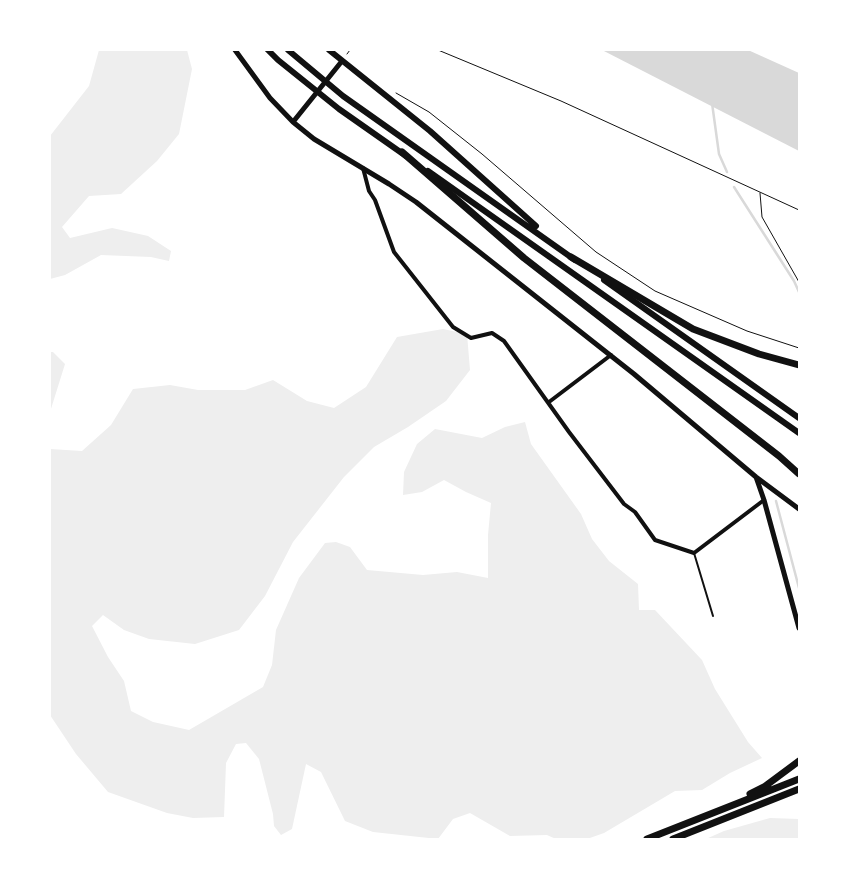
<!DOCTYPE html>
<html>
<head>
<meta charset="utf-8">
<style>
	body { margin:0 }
	#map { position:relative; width:849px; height:889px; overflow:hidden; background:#fff; font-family:Commissioner,sans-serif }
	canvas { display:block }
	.frame { position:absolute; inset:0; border:51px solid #fff; pointer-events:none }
</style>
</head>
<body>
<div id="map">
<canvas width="849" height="889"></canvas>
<div class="frame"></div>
</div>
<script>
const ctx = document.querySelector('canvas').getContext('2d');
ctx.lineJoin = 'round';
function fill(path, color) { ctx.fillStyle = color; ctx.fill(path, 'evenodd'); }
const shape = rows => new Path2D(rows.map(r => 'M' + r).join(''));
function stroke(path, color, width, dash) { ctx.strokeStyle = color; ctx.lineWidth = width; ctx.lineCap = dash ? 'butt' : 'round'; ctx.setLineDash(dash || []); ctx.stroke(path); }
const green = shape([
	[99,50,187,50,192,69,179,134,157,161,121,194,89,196,62,227,70,238,112,228,148,236,171,251,169,261,151,257,101,255,65,275,50,279,50,136,89,86],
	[443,329,467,334,470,370,446,401,408,427,374,447,344,477,293,542,265,596,239,630,195,644,149,639,124,630,103,615,92,626,108,657,124,681,131,711,153,722,189,730,263,687,272,665,276,630,299,578,325,543,336,542,350,547,367,570,423,575,457,572,488,578,488,535,491,503,466,492,444,480,422,492,403,495,404,472,417,444,435,429,482,438,505,427,525,422,531,444,581,514,592,539,609,561,638,584,639,610,655,610,702,660,715,689,748,742,762,758,730,773,702,790,675,791,604,833,587,839,556,839,547,835,510,836,470,813,453,819,438,839,373,832,345,821,321,772,306,764,292,829,281,835,274,826,273,814,259,759,246,743,236,744,226,763,224,817,193,818,167,813,108,792,76,754,50,715,50,449,82,451,111,425,133,389,170,385,198,390,245,390,273,380,307,401,334,408,366,387,397,337],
	[50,352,53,352,65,364,50,412],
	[770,818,799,819,799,839,706,839,724,831]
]);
const water = shape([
	[602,50,748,50,799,73,799,151]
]);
const stream = shape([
	[712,103,719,154,727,172],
	[734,187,794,281,799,292],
	[776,501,799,588]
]);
const path = shape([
	[438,50,561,101,799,210],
	[347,54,350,50],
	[396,93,429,112,482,154,596,252,655,291,747,331,799,348],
	[760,193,762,217,799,282]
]);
const service = shape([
	[694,553,713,616]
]);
const minor = shape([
	[363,168,369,191,375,200,394,252,453,327,471,338,492,333,504,341,569,432,624,504,635,512,655,540,694,553,764,500],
	[549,402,611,355]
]);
const tertiary = shape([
	[235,50,270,98,293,122,314,139,389,184,416,202,634,374,756,477,799,509],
	[293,122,342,61],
	[756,477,764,500,799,628]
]);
const trunk = shape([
	[268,50,278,60,339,109,406,156],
	[288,50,343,96,575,260],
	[329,50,430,131,536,226],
	[428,171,799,433],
	[604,280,799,418]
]);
const motorway = shape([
	[402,152,524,258,779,456,799,474],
	[571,257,693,329,759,354,799,365],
	[750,794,764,787,799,761],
	[647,839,799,779],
	[673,839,799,789]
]);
fill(green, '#eee');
fill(water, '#d9d9d9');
stroke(stream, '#d9d9d9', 2.5);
stroke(path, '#111', 1);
stroke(service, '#111', 2);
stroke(minor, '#111', 4);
stroke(tertiary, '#111', 5);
stroke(trunk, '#111', 6);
stroke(motorway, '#111', 7);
</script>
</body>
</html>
